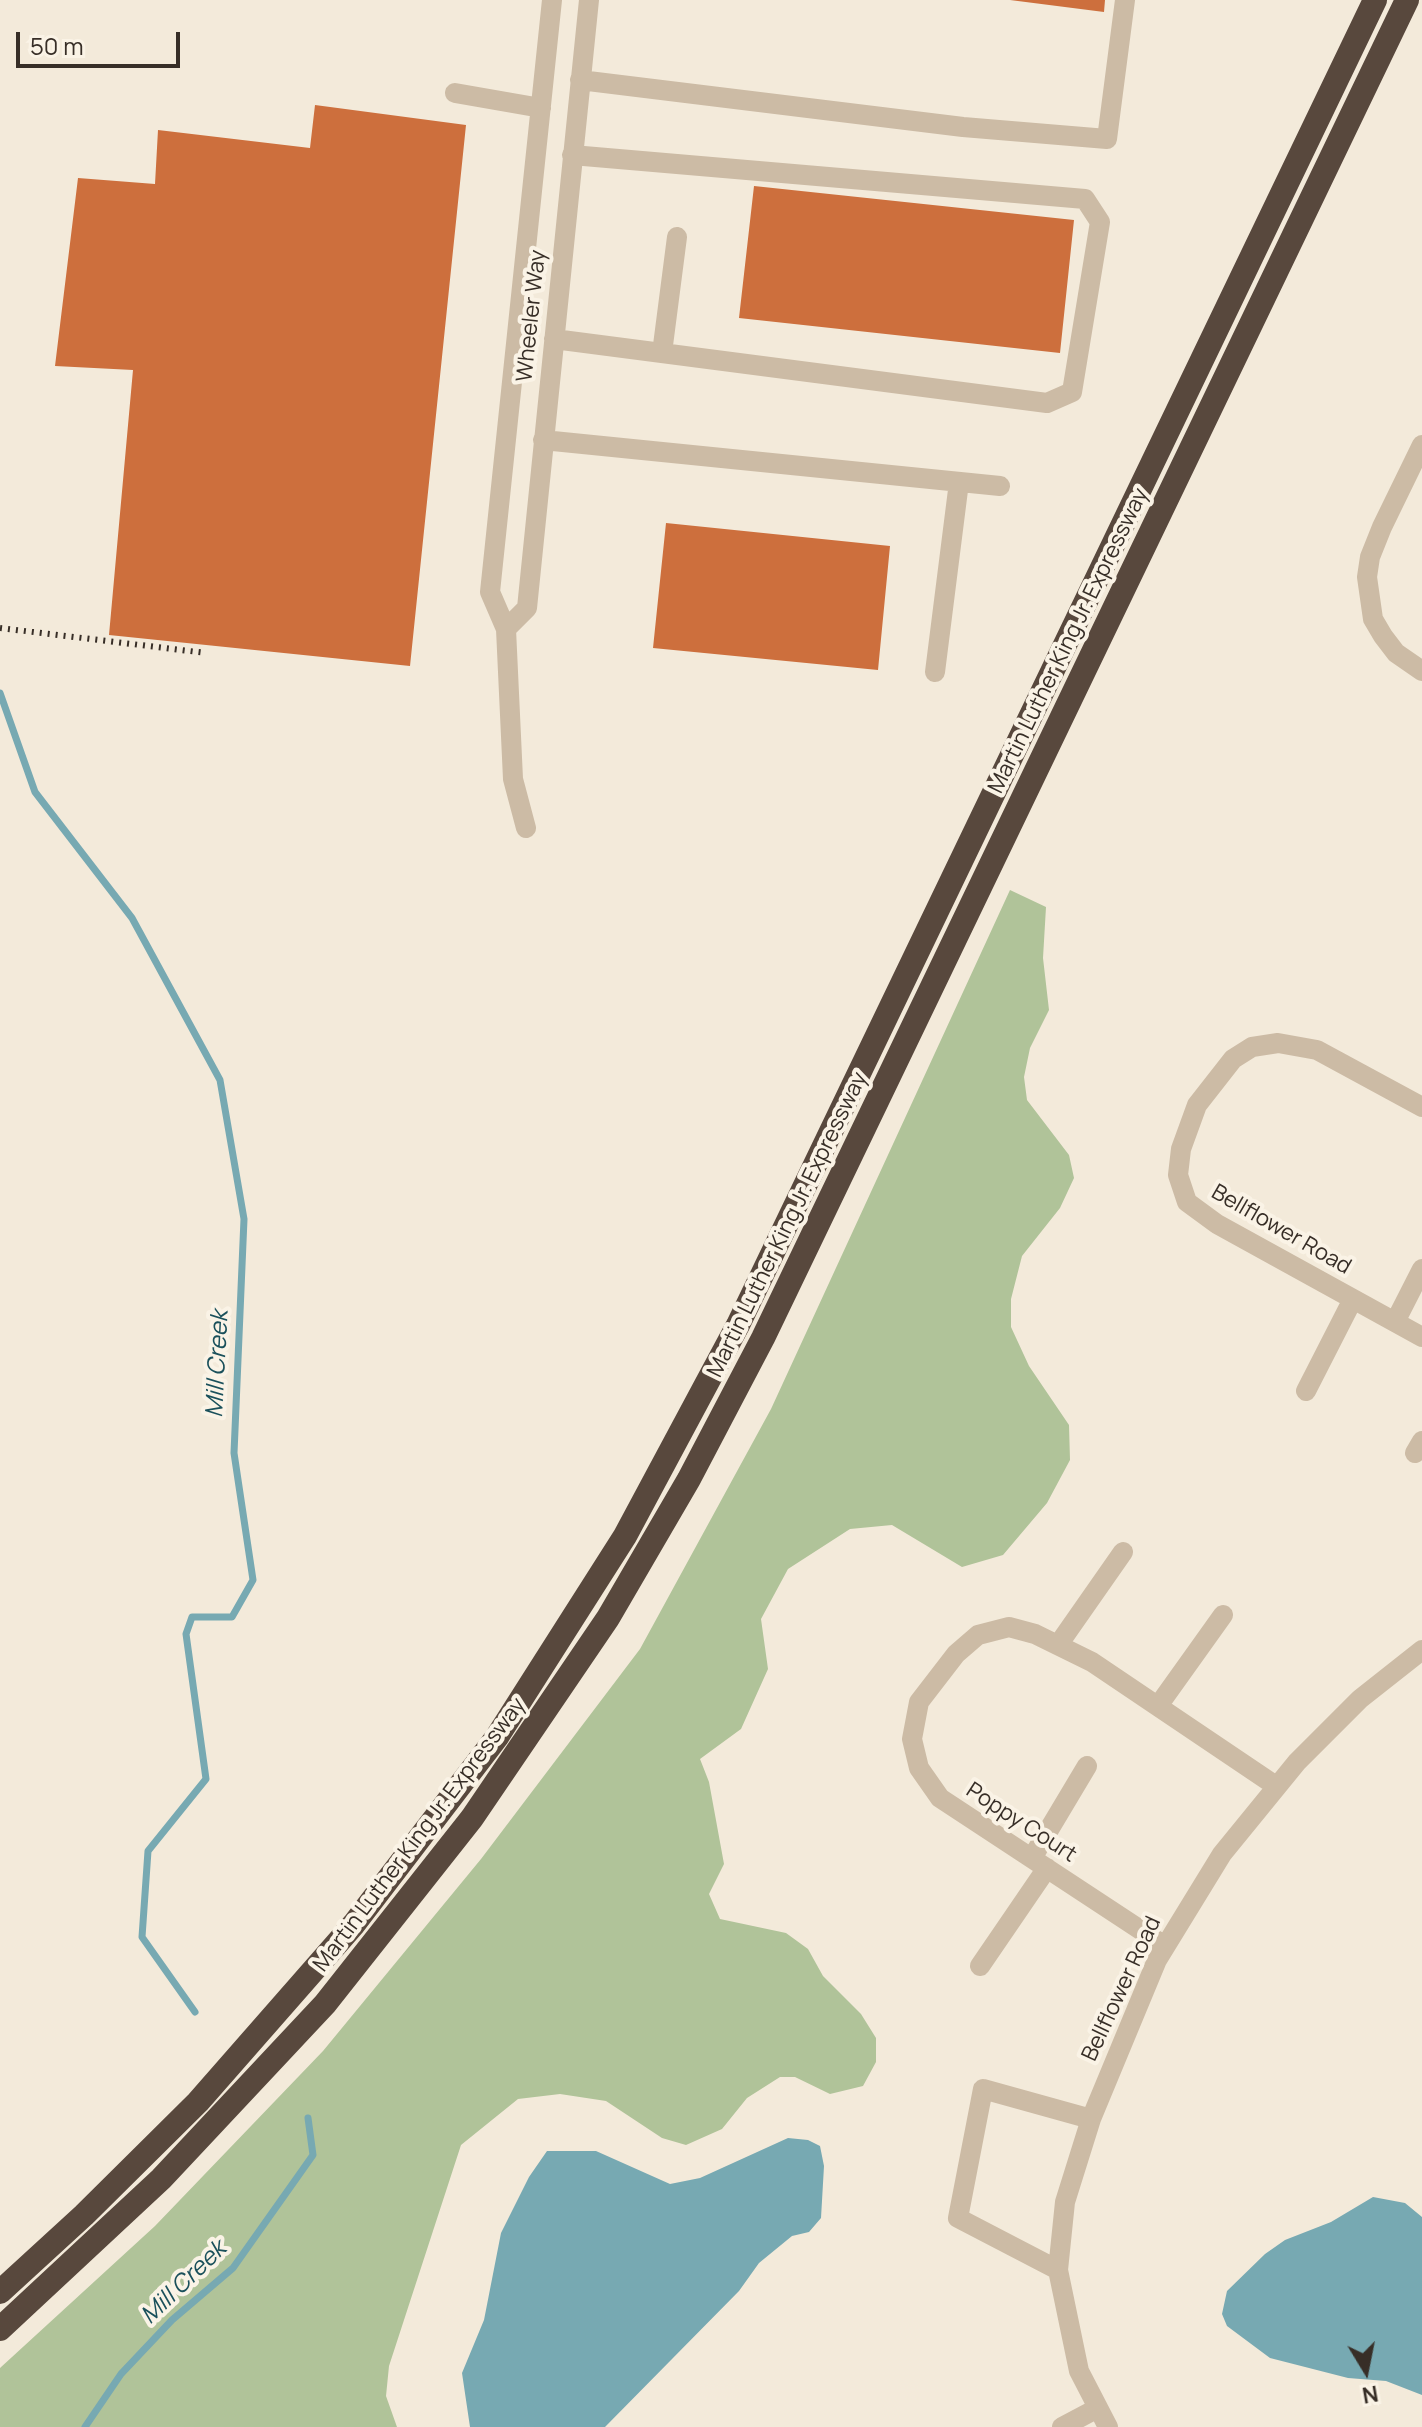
<!DOCTYPE html>
<html>
<head>
<meta charset="utf-8">
<style>
	body { margin:0 }
	#map { position:relative; width:1422px; height:2427px; overflow:hidden; background:#f3eada; font-family:Manrope,sans-serif }
	canvas { display:block }
	.north { position:absolute; left:1326px; top:2331px; width:80px; height:80px; -webkit-text-stroke:6px #faf3e6; paint-order:stroke; rotate:170deg; font-size:22px; font-weight:700; line-height:32px; text-align:center; color:#372e27 }
	.north::after { content:''; display:block; margin:auto; width:28px; height:36px; background:#372e27; clip-path:polygon(50% 0,100% 100%,50% 72%,0 100%) }
	.scale { position:absolute; left:16px; top:32px; width:164px; height:36px; box-sizing:border-box; border:4px solid #372e27; border-top:0; padding-left:10px; font-size:24px; line-height:28px; white-space:nowrap; color:#372e27; -webkit-text-stroke:6px #faf3e6; paint-order:stroke }
</style>
</head>
<body>
<div id="map">
<canvas width="1422" height="2427"></canvas>
<div class="north">N</div>
<div class="scale">50 m</div>
</div>
<script>
const ctx = document.querySelector('canvas').getContext('2d');
ctx.lineJoin = 'round';
function fill(path, color) { ctx.fillStyle = color; ctx.fill(path, 'evenodd'); }
const shape = rows => new Path2D(rows.map(r => 'M' + r).join(''));
function stroke(path, color, width, dash) { ctx.strokeStyle = color; ctx.lineWidth = width; ctx.lineCap = dash ? 'butt' : 'round'; ctx.setLineDash(dash || []); ctx.stroke(path); }
function drawText(font, color, halo, rows, align = 'center') {
  ctx.font = font + ' Manrope,sans-serif'; ctx.lineWidth = 8; ctx.setLineDash([]); ctx.textBaseline = 'middle'; ctx.strokeStyle = halo; ctx.fillStyle = color; for (const [text, x, y, turn = 0] of rows) {
    ctx.save(); ctx.translate(x, y); ctx.rotate((+turn || 0) * Math.PI / 180); ctx.textAlign = isNaN(turn) ? turn : align; if (halo) ctx.strokeText(text, 0, 0); ctx.fillText(text, 0, 0); ctx.restore();
  }
}
const green = shape([
	[1010,890,1046,907,1043,958,1049,1010,1030,1048,1024,1077,1027,1100,1069,1155,1074,1178,1060,1208,1022,1256,1011,1299,1011,1327,1029,1366,1069,1425,1070,1460,1047,1503,1003,1555,962,1567,892,1525,850,1529,788,1569,761,1619,768,1669,741,1729,700,1759,709,1782,724,1864,709,1894,720,1919,786,1933,808,1949,823,1976,861,2014,876,2038,876,2062,863,2086,830,2094,795,2077,780,2077,747,2098,722,2129,686,2145,662,2138,606,2101,560,2094,518,2099,461,2145,389,2366,386,2396,397,2427,0,2427,0,2368,155,2226,323,2051,481,1859,640,1649,771,1409]
]);
const water = shape([
	[788,2138,808,2140,820,2146,824,2166,821,2218,809,2232,792,2236,759,2263,739,2291,605,2427,470,2427,462,2373,484,2320,501,2233,529,2177,547,2151,596,2151,670,2184,700,2178],
	[1373,2197,1405,2203,1422,2217,1422,2395,1386,2381,1348,2378,1270,2358,1227,2326,1222,2314,1227,2291,1265,2254,1285,2240,1331,2222]
]);
const stream = shape([
	[0,693,35,792,132,918,220,1080,244,1219,234,1453,253,1580,232,1617,192,1617,186,1634,206,1779,148,1851,142,1937,195,2012],
	[85,2427,121,2374,172,2320,233,2268,313,2155,308,2118]
]);
const building = shape([
	[1010,0,1105,0,1104,12],
	[315,105,466,125,410,666,109,635,133,370,55,366,78,178,155,184,158,130,310,148],
	[754,186,1074,220,1060,353,739,318],
	[666,523,890,546,878,670,653,648]
]);
const minor = shape([
	[580,80,963,127,1107,139,1125,0],
	[455,93,541,108],
	[554,339,1047,403,1072,392,1100,222,1085,199,572,155],
	[662,353,677,237],
	[543,440,1000,486],
	[1422,445,1382,527,1370,557,1367,577,1373,619,1383,636,1396,653,1422,671],
	[506,629,527,608,589,0],
	[935,672,959,482],
	[526,828,513,779,506,629,490,592,552,0],
	[1422,1107,1317,1050,1278,1043,1252,1047,1233,1059,1197,1105,1181,1149,1178,1175,1187,1202,1217,1224,1422,1337],
	[1395,1322,1422,1269],
	[1306,1391,1353,1299],
	[1415,1453,1422,1441],
	[1058,1645,1123,1552],
	[1158,1706,1223,1615],
	[1032,1858,1087,1766],
	[1165,1946,940,1798,919,1768,912,1739,919,1702,956,1654,978,1635,1009,1627,1035,1634,1092,1662,1276,1786],
	[980,1966,1047,1868],
	[1058,2270,958,2218,983,2089,1091,2119],
	[1062,2427,1096,2409],
	[1108,2427,1079,2371,1058,2270,1065,2202,1091,2119,1157,1960,1222,1854,1297,1762,1360,1699,1422,1650]
]);
const highway = shape([
	[0,2292,84,2215,198,2102,354,1924,497,1737,625,1536,738,1325,1375,0],
	[0,2329,161,2179,325,2004,472,1818,608,1618,689,1479,763,1338,1407,0]
]);
const rail = shape([
	[0,628,206,653]
]);
const streetNames = [
	["Wheeler Way",532,316,-84],
	["Martin Luther King Jr. Expressway",1069,641,-64],
	["Martin Luther King Jr. Expressway",788,1225,-64],
	["Bellflower Road",1281,1230,30],
	["Poppy Court",1021,1823,33],
	["Martin Luther King Jr. Expressway",420,1835,-53],
	["Bellflower Road",1122,1989,-65]
];
const waterNames = [
	["Mill Creek",218,1364,-87],
	["Mill Creek",184,2283,-44]
];
fill(green, '#b0c399');
fill(water, '#77a9b2');
stroke(stream, '#77a9b2', 7);
fill(building, '#cd6f3d');
stroke(minor, '#ccbba5', 20);
stroke(highway, '#58483d', 24);
stroke(rail, '#372e27', 6, [2, 6]);
drawText('22px', '#372e27', '#faf3e6', streetNames);
drawText('italic 24px', '#1a505b', '#faf3e6', waterNames);
</script>
</body>
</html>
